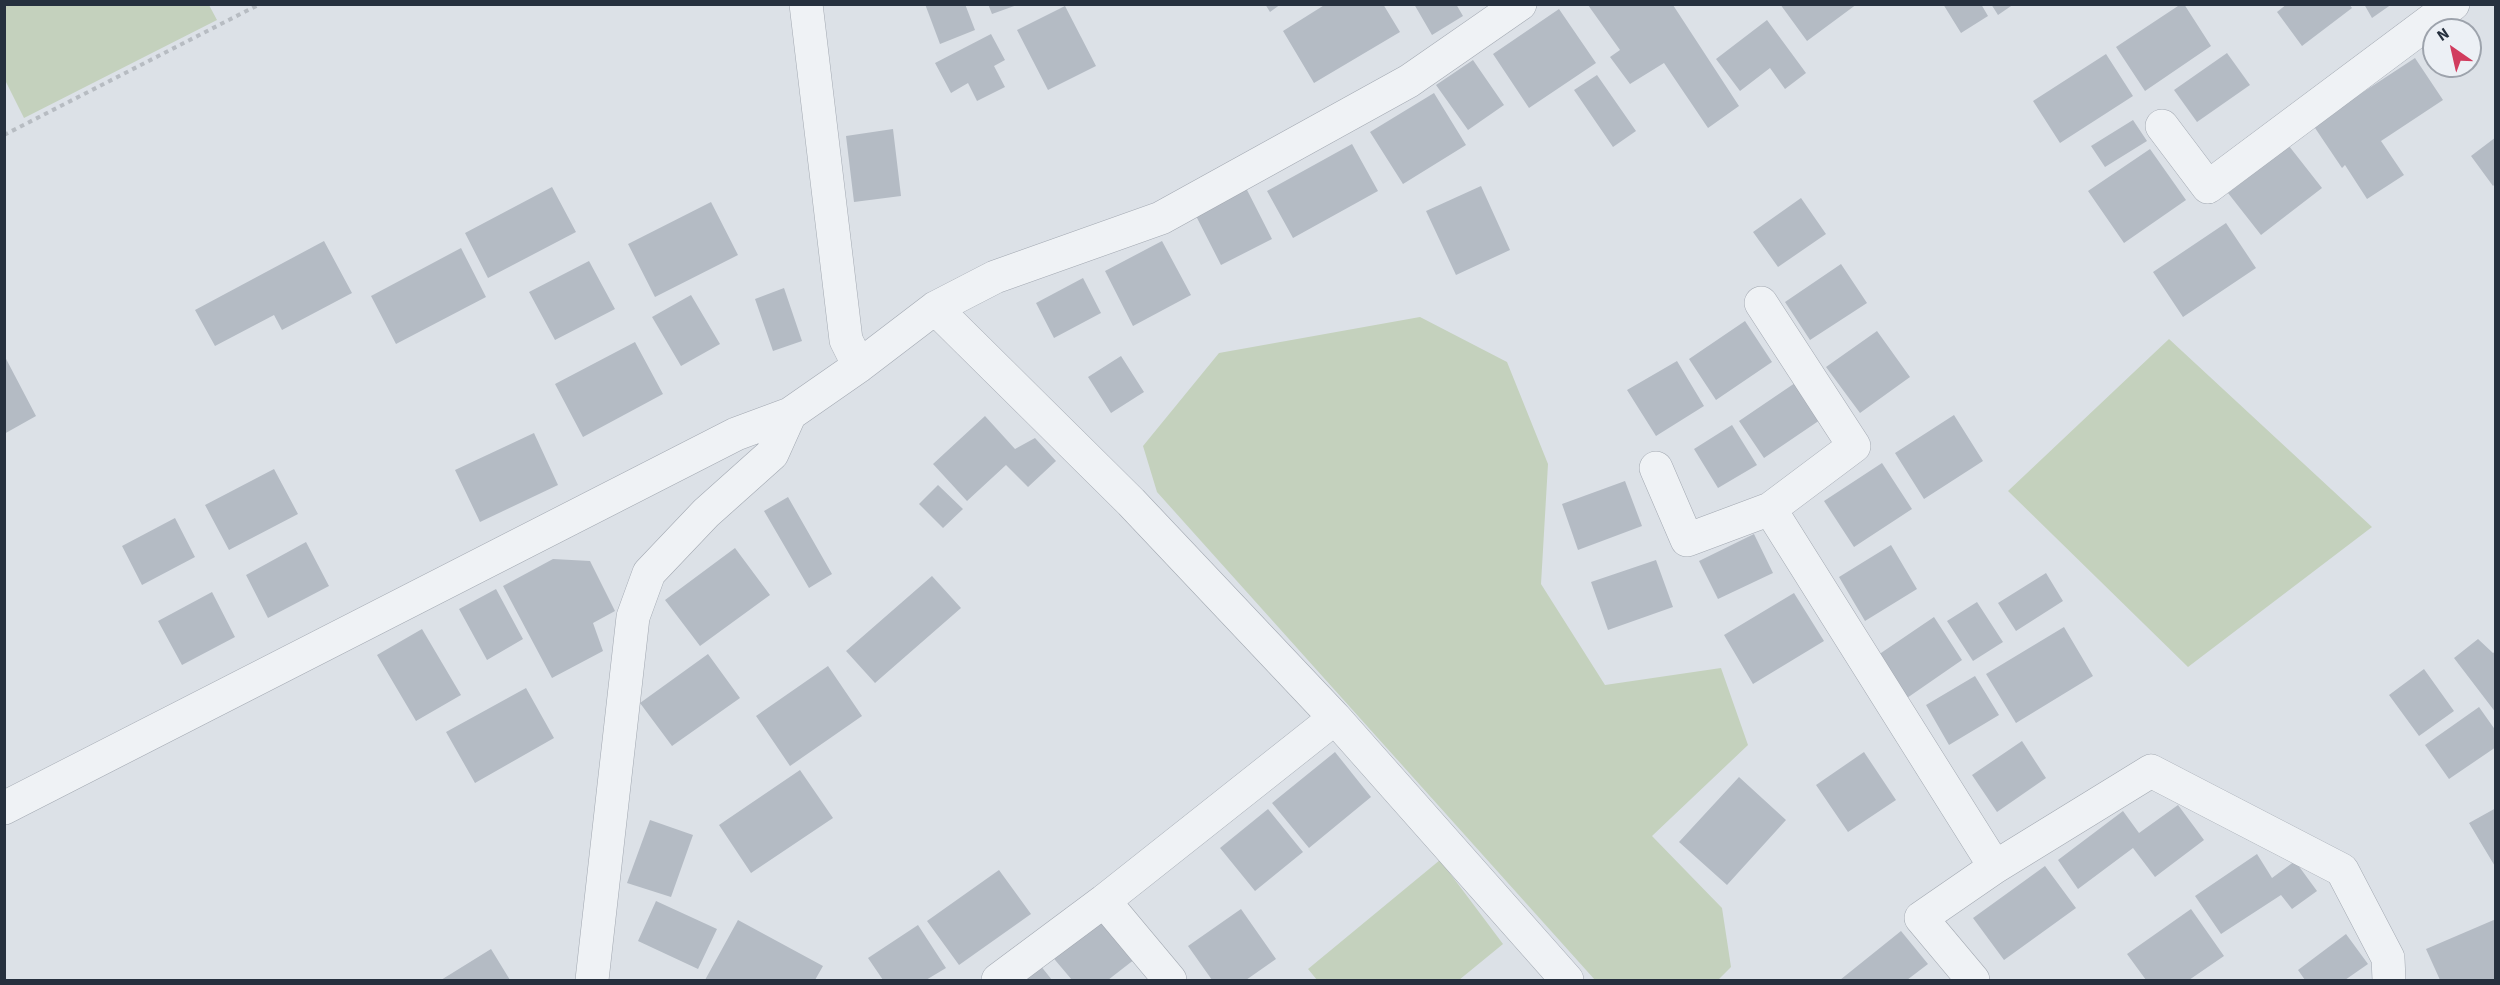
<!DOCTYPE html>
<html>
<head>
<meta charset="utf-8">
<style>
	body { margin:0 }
	#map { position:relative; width:2500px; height:985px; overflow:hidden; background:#dce1e7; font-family:"Source Sans 3",sans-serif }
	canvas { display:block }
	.frame { position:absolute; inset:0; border:6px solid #26303e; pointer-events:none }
	.north { position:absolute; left:2422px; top:18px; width:60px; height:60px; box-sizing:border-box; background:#ecf0f5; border:2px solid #9da3ac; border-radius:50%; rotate:326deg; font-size:16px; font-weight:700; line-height:24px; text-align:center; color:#26303e }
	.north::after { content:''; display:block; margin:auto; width:21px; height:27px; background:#d13c5e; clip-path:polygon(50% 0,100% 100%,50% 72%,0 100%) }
</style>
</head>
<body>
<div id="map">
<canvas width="2500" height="985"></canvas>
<div class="frame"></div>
<div class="north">N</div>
</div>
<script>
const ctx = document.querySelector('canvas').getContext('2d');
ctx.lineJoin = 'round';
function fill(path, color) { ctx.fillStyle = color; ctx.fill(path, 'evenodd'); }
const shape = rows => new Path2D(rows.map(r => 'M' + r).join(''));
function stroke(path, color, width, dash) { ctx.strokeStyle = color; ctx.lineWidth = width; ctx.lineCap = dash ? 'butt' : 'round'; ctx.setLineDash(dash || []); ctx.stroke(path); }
const green = shape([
	[5,4,209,5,217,20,24,118,5,80],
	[1420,317,1507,362,1548,464,1541,584,1605,685,1721,668,1748,745,1652,836,1722,908,1731,967,1718,980,1595,980,1157,492,1143,446,1219,353],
	[2169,339,2372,527,2188,667,2008,491],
	[1440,860,1503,944,1459,980,1317,980,1308,969]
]);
const building = shape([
	[925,4,965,4,975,30,940,44],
	[988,4,1017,4,1017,5,992,14],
	[1265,4,1281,4,1270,12],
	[1326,4,1383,4,1400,32,1314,83,1283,31],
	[1414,4,1456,4,1463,16,1432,35],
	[1780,4,1857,4,1807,41],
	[1943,4,1981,4,1988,16,1961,33],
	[1991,4,2014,4,1998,15],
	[2181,4,2184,4,2211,46,2145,91,2116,47],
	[2287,4,2349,4,2352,8,2302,46,2277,12],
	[2364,4,2392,4,2372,18],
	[1588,5,1673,5,1739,106,1708,128,1664,63,1630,84,1610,57,1620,50],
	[1065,6,1096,66,1048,90,1017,30],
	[1559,9,1596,63,1529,108,1493,54],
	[1767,20,1806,73,1785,89,1770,68,1740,91,1716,59],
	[991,34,1005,60,994,66,1005,87,977,101,968,83,951,93,935,63],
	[2227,53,2250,85,2197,122,2174,90],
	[2106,54,2133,96,2060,143,2033,101],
	[2415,58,2443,100,2381,141,2404,175,2367,199,2345,165,2342,168,2313,125],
	[1473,60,1504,105,1468,130,1436,85],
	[1597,75,1636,131,1613,147,1574,90],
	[1434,93,1466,145,1403,184,1370,132],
	[2133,120,2147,141,2105,167,2091,146],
	[893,129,901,196,854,202,846,136],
	[2496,137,2496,183,2493,186,2471,156],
	[1352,144,1378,191,1293,238,1267,191],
	[2289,146,2322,188,2261,235,2228,193],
	[2150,149,2186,200,2124,243,2088,191],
	[1481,186,1510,250,1456,275,1426,211],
	[552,187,576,232,488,278,465,233],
	[1246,188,1272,239,1221,265,1195,214],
	[1801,198,1826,234,1778,267,1753,232],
	[711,202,738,255,655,297,628,244],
	[2226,223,2256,268,2183,317,2153,272],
	[324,241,352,293,282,330,274,315,215,346,195,310],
	[1162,241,1191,295,1133,326,1105,271],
	[461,248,486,297,396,344,371,296],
	[589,261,615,309,555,340,529,292],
	[1841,264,1867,303,1810,340,1785,302],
	[1083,278,1101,313,1054,338,1036,303],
	[784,288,802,341,773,351,755,299],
	[691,295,720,344,681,366,652,317],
	[1745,321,1772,362,1716,400,1689,359],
	[1877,331,1910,377,1860,413,1826,367],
	[635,342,663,394,583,437,555,384],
	[4,355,36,416,4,434],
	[1121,356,1144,392,1111,413,1088,377],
	[1677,361,1704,406,1656,436,1627,390],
	[1795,383,1820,420,1764,458,1739,421],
	[1954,415,1983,461,1924,499,1895,453],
	[985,416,1015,449,1035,438,1056,461,1028,487,1006,465,967,501,933,464],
	[1732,425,1757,465,1718,488,1694,449],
	[534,433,558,485,480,522,455,470],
	[1882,463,1912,509,1854,547,1824,501],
	[274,469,298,514,229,550,205,505],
	[1625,481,1642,526,1578,550,1562,504],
	[938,485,963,509,943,528,919,504],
	[788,497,832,574,809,588,764,511],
	[175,518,195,557,142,585,122,546],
	[1754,534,1773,573,1718,599,1699,561],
	[306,542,329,586,268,618,246,575],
	[1891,545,1917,589,1865,621,1839,577],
	[735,548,770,595,700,646,665,600],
	[553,559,590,561,615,611,593,623,603,651,552,678,503,586],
	[1656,560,1673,607,1608,630,1591,582],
	[2046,573,2063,601,2016,631,1998,603],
	[932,576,961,608,875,683,846,651],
	[496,589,523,639,487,660,459,609],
	[212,592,235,637,182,665,158,621],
	[1794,593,1824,641,1753,684,1724,635],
	[1977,602,2003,642,1973,661,1947,621],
	[1934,617,1962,660,1907,698,1878,655],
	[2064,627,2093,676,2016,723,1986,674],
	[422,629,461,695,416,721,377,655],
	[2478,639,2493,653,2496,651,2496,713,2454,658],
	[708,654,740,698,672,746,640,703],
	[828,666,862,716,790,766,756,716],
	[2424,669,2454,711,2419,736,2389,695],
	[1975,676,1999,715,1949,745,1926,705],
	[526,688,554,738,475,783,446,732],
	[2479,707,2496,731,2496,747,2449,779,2425,745],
	[2022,741,2046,778,1997,812,1972,775],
	[1335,752,1371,797,1309,848,1272,803],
	[1864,752,1896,800,1848,832,1816,785],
	[800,770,833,818,751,873,719,825],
	[1739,777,1786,820,1727,885,1679,842],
	[2178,805,2204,840,2155,877,2133,848,2078,889,2058,860,2123,811,2139,833],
	[2496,808,2496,868,2469,823],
	[1268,809,1303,852,1255,891,1220,848],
	[650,820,693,835,671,897,627,883],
	[2257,854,2272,878,2295,861,2317,891,2292,909,2281,895,2221,934,2195,896],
	[2045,866,2076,908,2004,960,1973,918],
	[999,870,1031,914,959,965,927,921],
	[656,901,717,929,698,969,638,941],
	[1241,909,1276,959,1246,980,1212,980,1188,946],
	[2191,909,2224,956,2189,980,2146,980,2127,954],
	[1098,915,1135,959,1108,980,1072,980,1050,954],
	[2496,919,2496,980,2440,980,2426,949],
	[738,920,823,966,815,980,705,980],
	[918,925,946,968,926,980,883,980,868,958],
	[1901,931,1928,964,1907,980,1840,980],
	[2346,934,2368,964,2345,980,2305,980,2298,970],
	[491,949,510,980,441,980],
	[1040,965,1052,980,1021,980]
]);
const path = shape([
	[4,135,260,4]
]);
const street = shape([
	[806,4,846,340,859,366],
	[2162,126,2208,187,2453,4],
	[935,308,1131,502,1335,718,1567,980],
	[1656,468,1687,540,1770,509,1854,446,1761,303],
	[1770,509,1995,867],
	[4,808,736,434,790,414,859,366,935,308,995,277,1161,218,1409,81,1520,4],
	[1104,901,1170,980],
	[592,980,633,617,649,573,706,513,772,454,790,414],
	[998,980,1104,901,1335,718],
	[1973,980,1921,918,1995,867,2151,771,2342,870,2388,958,2389,980]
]);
fill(green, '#c4d1bd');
fill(building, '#b4bbc4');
stroke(street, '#a2a8b1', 34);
stroke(path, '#b7bcc2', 4, [4.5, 4.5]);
stroke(street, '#eff2f5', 33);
</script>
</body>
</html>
